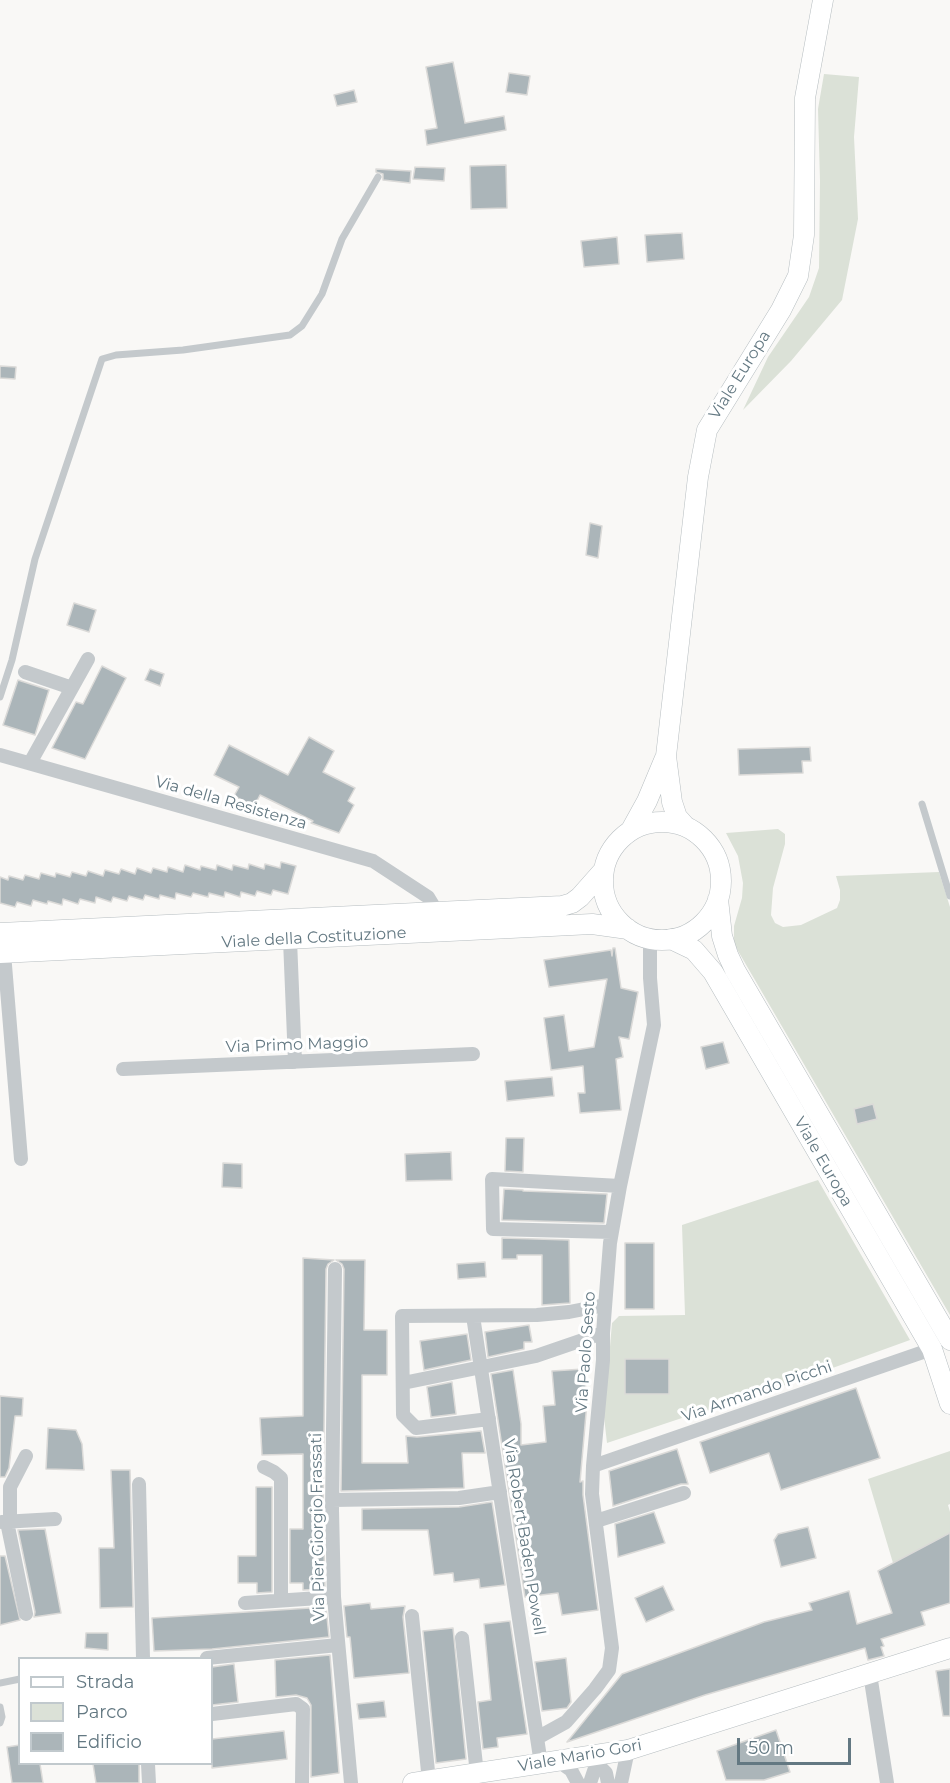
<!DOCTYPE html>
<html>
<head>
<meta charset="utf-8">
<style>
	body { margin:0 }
	#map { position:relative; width:950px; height:1783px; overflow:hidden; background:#f9f8f6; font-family:Montserrat,sans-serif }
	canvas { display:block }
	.legend { position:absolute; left:18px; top:1657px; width:195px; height:108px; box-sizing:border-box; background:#fff; border:2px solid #c1c9cd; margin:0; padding:8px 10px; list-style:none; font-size:18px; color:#637882 }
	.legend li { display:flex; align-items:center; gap:12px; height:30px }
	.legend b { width:30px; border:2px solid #c1c9cd }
	.scale { position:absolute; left:737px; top:1738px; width:114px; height:27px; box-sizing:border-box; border:3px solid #637882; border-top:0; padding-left:8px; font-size:18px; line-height:21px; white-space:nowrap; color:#637882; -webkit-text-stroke:4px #fff; paint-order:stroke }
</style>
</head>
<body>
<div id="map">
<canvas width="950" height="1783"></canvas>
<ul class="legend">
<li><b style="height:8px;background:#fff"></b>Strada</li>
<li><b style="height:16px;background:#dbe1d7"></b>Parco</li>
<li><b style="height:16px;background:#abb5b9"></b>Edificio</li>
</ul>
<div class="scale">50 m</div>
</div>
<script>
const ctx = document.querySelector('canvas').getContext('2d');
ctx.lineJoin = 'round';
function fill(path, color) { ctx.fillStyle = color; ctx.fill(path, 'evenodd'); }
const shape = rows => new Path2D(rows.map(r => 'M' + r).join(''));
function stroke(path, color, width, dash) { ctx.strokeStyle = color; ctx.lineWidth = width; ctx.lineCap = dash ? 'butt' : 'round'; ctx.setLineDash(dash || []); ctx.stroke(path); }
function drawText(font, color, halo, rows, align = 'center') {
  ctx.font = font + ' Montserrat,sans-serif'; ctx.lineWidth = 6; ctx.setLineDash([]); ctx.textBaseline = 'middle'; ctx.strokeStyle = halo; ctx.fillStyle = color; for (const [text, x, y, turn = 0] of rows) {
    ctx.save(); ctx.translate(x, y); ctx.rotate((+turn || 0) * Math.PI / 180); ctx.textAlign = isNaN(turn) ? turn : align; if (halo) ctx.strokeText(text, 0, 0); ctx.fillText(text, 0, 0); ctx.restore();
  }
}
const green = shape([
	[824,74,859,77,854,137,858,219,842,300,791,361,743,410,768,357,809,297,819,268,820,181,818,109],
	[778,829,785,834,785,844,773,888,771,915,775,923,783,927,801,925,837,908,840,900,840,890,836,876,939,872,950,907,950,1315,734,944,734,926,742,898,743,883,738,856,726,833],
	[818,1180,910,1340,733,1404,691,1415,607,1443,604,1417,612,1323,619,1316,685,1315,682,1225],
	[950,1451,950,1504,948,1505,950,1512,950,1533,893,1563,868,1479]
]);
const building = shape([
	[453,62,465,123,504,116,506,130,427,145,425,130,437,128,426,67,453,62],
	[509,73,530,76,527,95,506,92,509,73],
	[354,90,357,102,337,106,334,95,354,90],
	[506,165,507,208,471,209,470,166,506,165],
	[415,167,445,168,444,181,413,179,415,167],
	[376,169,411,171,410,183,383,180,383,174,376,172,376,169],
	[682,233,684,259,647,262,645,235,682,233],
	[617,237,619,264,584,267,581,241,617,237],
	[0,366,16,367,15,379,0,378,0,366],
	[590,523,602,526,598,558,586,555,590,523],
	[74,603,96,610,89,632,67,625,74,603],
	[102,666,126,678,85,759,52,748,76,702,83,704,102,666],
	[150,669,164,674,160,686,145,680,150,669],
	[18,680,49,690,35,735,3,725,18,680],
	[309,737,334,751,323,772,355,788,348,801,354,805,339,833,311,823,313,821,260,795,254,807,234,796,239,787,214,775,229,745,288,775,309,737],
	[810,747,811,761,802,761,803,773,739,775,738,749,810,747],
	[281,862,296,866,288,894,273,890,271,895,257,891,255,896,241,892,240,897,225,892,224,897,209,893,208,897,193,893,191,897,176,893,175,899,160,895,159,899,145,895,143,900,129,896,127,901,113,897,111,902,96,897,95,903,80,899,78,904,63,899,62,905,48,901,47,904,33,900,31,906,17,902,15,907,0,903,0,877,8,880,9,876,23,880,25,875,39,879,41,873,55,877,56,873,70,877,72,872,86,876,88,871,103,876,105,870,119,874,121,869,135,874,137,868,151,873,153,868,167,872,168,867,183,872,185,865,200,870,201,866,216,870,217,865,232,870,233,865,248,869,249,864,264,869,265,864,280,868,281,862],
	[613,948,615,948,621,988,638,992,629,1039,619,1037,623,1057,616,1059,621,1110,580,1113,578,1093,585,1093,583,1066,551,1070,544,1018,564,1015,569,1051,594,1047,607,979,549,987,544,960,611,950,612,956,613,948],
	[723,1042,729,1063,706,1069,701,1047,723,1042],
	[552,1077,554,1096,507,1101,505,1081,552,1077],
	[873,1104,877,1119,857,1124,854,1109,873,1104],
	[506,1138,524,1138,523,1172,505,1171,506,1138],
	[451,1152,452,1180,406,1181,405,1154,451,1152],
	[223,1163,242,1164,242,1188,222,1187,223,1163],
	[504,1189,523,1190,523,1191,607,1194,604,1223,502,1220,504,1189],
	[502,1238,569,1240,570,1303,542,1305,542,1255,517,1255,517,1259,502,1259,502,1238],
	[625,1243,654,1243,654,1309,625,1309,625,1243],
	[303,1258,334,1260,328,1264,326,1269,323,1510,325,1589,303,1590,303,1583,290,1583,290,1529,303,1529,303,1454,262,1455,260,1418,303,1416,303,1258],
	[336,1260,365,1260,364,1330,387,1330,387,1375,362,1375,362,1463,408,1463,406,1436,417,1437,481,1431,485,1453,462,1453,464,1488,341,1491,344,1269,342,1264,336,1260],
	[485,1262,486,1277,458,1279,457,1264,485,1262],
	[529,1325,532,1342,524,1342,524,1349,488,1357,485,1332,529,1325],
	[467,1334,471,1360,424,1370,420,1341,467,1334],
	[625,1359,669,1359,669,1394,625,1394,625,1359],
	[584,1369,587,1402,580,1482,583,1481,583,1495,598,1610,562,1615,558,1593,525,1597,491,1374,513,1370,521,1424,521,1445,546,1442,543,1406,555,1405,552,1371,584,1369],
	[452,1382,456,1414,431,1417,427,1387,452,1382],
	[856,1388,880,1458,781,1490,769,1453,710,1473,700,1442,856,1388],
	[0,1396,23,1398,22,1416,15,1416,9,1468,5,1477,0,1477,0,1396],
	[48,1428,76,1430,82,1444,84,1470,46,1469,48,1428],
	[677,1449,688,1484,681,1484,613,1506,609,1471,677,1449],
	[111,1470,130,1470,133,1607,100,1608,99,1548,114,1548,111,1470],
	[256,1487,272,1487,272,1592,257,1593,257,1583,238,1583,238,1556,256,1556,256,1487],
	[492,1502,505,1585,480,1588,479,1579,454,1582,453,1573,434,1575,428,1530,362,1530,362,1509,459,1507,492,1502],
	[654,1512,665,1543,618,1557,615,1524,654,1512],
	[808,1527,816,1558,781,1567,774,1540,778,1534,808,1527],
	[45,1529,61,1613,34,1617,35,1612,18,1530,45,1529],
	[950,1533,950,1603,921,1612,925,1625,881,1639,884,1646,881,1647,884,1656,868,1660,865,1648,705,1695,567,1742,622,1674,764,1622,812,1610,809,1603,849,1591,857,1624,892,1613,878,1571,950,1533],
	[0,1556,5,1556,20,1620,0,1625,0,1556],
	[663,1586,674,1610,646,1622,635,1598,663,1586],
	[370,1603,371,1609,405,1606,403,1617,409,1673,354,1678,350,1637,347,1637,344,1606,370,1603],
	[326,1607,329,1637,212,1649,154,1651,152,1618,326,1607],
	[510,1621,527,1734,497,1738,498,1747,483,1749,478,1702,491,1700,484,1624,510,1621],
	[453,1628,466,1759,436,1763,423,1631,453,1628],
	[86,1633,108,1633,108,1650,85,1648,86,1633],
	[330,1655,339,1773,311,1777,311,1705,307,1698,296,1695,276,1697,275,1660,330,1655],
	[566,1658,571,1702,567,1708,542,1711,535,1662,566,1658],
	[234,1664,238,1702,212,1705,212,1667,234,1664],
	[950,1669,950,1716,943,1716,936,1671,950,1669],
	[384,1701,386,1717,359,1719,357,1704,384,1701],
	[776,1730,790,1772,764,1780,726,1780,717,1751,776,1730],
	[284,1731,287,1759,212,1768,212,1739,284,1731],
	[20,1745,20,1764,40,1764,43,1783,12,1783,7,1747,20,1745],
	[93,1764,139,1764,139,1783,96,1783,93,1764]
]);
const lane = shape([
	[0,697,12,660,35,559,102,359,116,355,183,350,290,335,302,326,322,294,342,239,378,177],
	[922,804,950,896],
	[0,1683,20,1679],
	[0,1707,2,1717,0,1723]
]);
const street = shape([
	[25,672,72,688],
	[0,755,373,861,428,897,437,912],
	[30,763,88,659],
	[290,940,295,1062],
	[4,953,21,1159],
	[123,1069,473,1054],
	[612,1232,493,1229,492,1179,620,1186],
	[335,1269,332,1510,334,1597,351,1783],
	[473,1316,541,1764],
	[403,1383,536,1356,603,1333],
	[489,1419,416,1428,403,1415,402,1316,537,1315,569,1312,605,1305],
	[593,1466,932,1349],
	[264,1467,274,1472,281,1478,281,1600],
	[139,1484,143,1658],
	[332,1500,459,1498,500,1492],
	[10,1521,10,1487,26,1456],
	[596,1521,684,1493],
	[2,1522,55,1519],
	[7,1522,26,1614],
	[245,1603,334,1597],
	[412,1616,429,1781],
	[462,1638,477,1774],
	[207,1658,338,1645],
	[870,1674,887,1783],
	[212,1714,296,1704,303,1709,302,1783],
	[537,1738,566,1722,595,1689,609,1670,612,1648,592,1494,593,1466,603,1360,603,1333,610,1243,620,1186,654,1025,650,978,650,939],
	[589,1756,606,1773,608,1783],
	[557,1760,571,1770,578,1783],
	[148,1764,149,1783],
	[590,1783,597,1762,602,1757],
	[621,1783,628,1750]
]);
const secondary = shape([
	'603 881a59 59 0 1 1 118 0a59 59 0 1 1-118 0Z',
	[686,827,677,817,672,802,666,756,698,477,707,430,781,310,798,276,804,235,805,98,823,0],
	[631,830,647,801,665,758],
	[718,899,722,936,728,955,735,970,950,1340],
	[0,933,562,906,572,903,580,897,603,871],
	[671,939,694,950,713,972,932,1349,950,1404],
	[0,953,592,924,628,929],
	[413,1783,628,1750,950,1648]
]);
const streetNames = [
	["Viale Europa",740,375,-58],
	["Via della Resistenza",231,803,16],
	["Viale della Costituzione",314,938,-3],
	["Via Primo Maggio",297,1045,-2],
	["Viale Europa",823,1162,60],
	["Via Paolo Sesto",586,1352,-86],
	["Via Armando Picchi",757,1392,-19],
	["Via Pier Giorgio Frassati",318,1527,-91],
	["Via Robert Baden Powell",524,1537,81],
	["Viale Mario Gori",580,1756,-10]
];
fill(green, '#dbe1d7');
fill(building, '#abb5b9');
stroke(building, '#dbdad8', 1.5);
stroke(secondary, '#b6bdc0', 21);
stroke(lane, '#c4c9cc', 7);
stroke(street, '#c4c9cc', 14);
stroke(secondary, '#fff', 20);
drawText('16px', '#637882', '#fff', streetNames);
</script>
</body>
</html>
